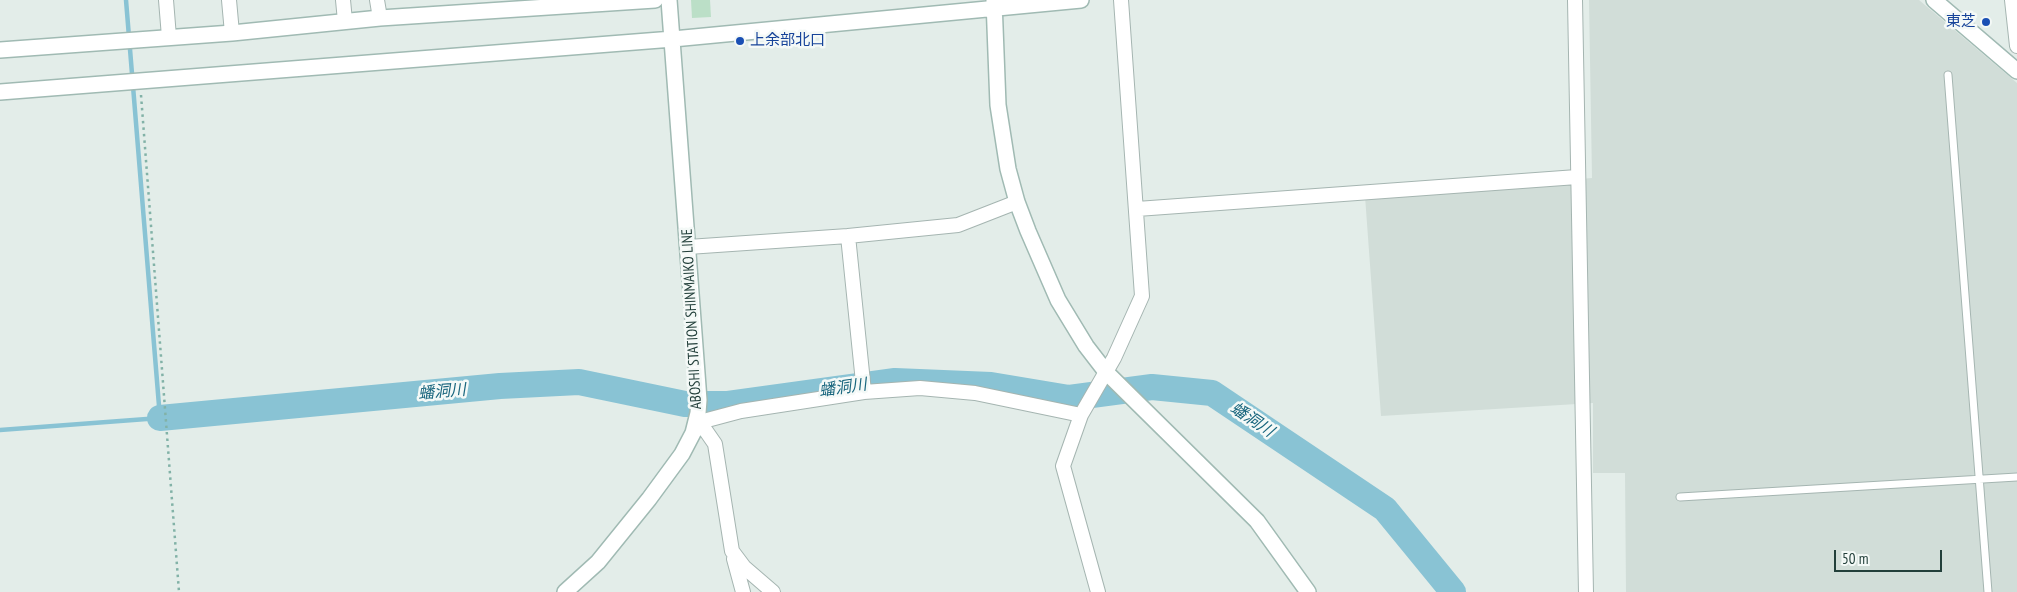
<!DOCTYPE html>
<html>
<head>
<meta charset="utf-8">
<style>
	body { margin:0 }
	#map { position:relative; width:2017px; height:592px; overflow:hidden; background:#e3ede9; font-family:"PT Sans Narrow",sans-serif }
	canvas { display:block }
	.scale { position:absolute; left:1834px; top:550px; width:108px; height:22px; box-sizing:border-box; border:2px solid #223f3a; border-top:0; padding-left:6px; font-size:15px; line-height:18px; white-space:nowrap; color:#223f3a; -webkit-text-stroke:4px #f4f9f7; paint-order:stroke }
</style>
</head>
<body>
<div id="map">
<canvas width="2017" height="592"></canvas>
<div class="scale">50 m</div>
</div>
<script>
const ctx = document.querySelector('canvas').getContext('2d');
ctx.lineJoin = 'round';
function fill(path, color) { ctx.fillStyle = color; ctx.fill(path, 'evenodd'); }
const shape = rows => new Path2D(rows.map(r => 'M' + r).join(''));
function stroke(path, color, width, dash) { ctx.strokeStyle = color; ctx.lineWidth = width; ctx.lineCap = dash ? 'butt' : 'round'; ctx.setLineDash(dash || []); ctx.stroke(path); }
function drawText(font, color, halo, rows, align = 'center') {
  ctx.font = font + ' "PT Sans Narrow","Noto Sans JP",sans-serif'; ctx.lineWidth = 5; ctx.setLineDash([]); ctx.textBaseline = 'middle'; ctx.strokeStyle = halo; ctx.fillStyle = color; for (const [text, x, y, turn = 0] of rows) {
    ctx.save(); ctx.translate(x, y); ctx.rotate((+turn || 0) * Math.PI / 180); ctx.textAlign = isNaN(turn) ? turn : align; if (halo) ctx.strokeText(text, 0, 0); ctx.fillText(text, 0, 0); ctx.restore();
  }
}
const built = shape([
	[1589,0,1919,0,2017,83,2017,592,1626,592,1625,473,1593,473,1593,403,1381,416,1365,196,1592,178]
]);
const green = shape([
	[691,0,710,0,711,17,692,18]
]);
const stream = shape([
	[0,430,160,418,126,0]
]);
const river = shape([
	[160,418,500,386,579,382,685,404,728,404,895,381,991,385,1069,398,1152,387,1212,393,1385,509,1453,592]
]);
const path = shape([
	[141,95,179,592]
]);
const lane = shape([
	[1948,75,1988,592],
	[1680,497,2017,477]
]);
const street = shape([
	[166,0,169,37],
	[229,0,232,33],
	[343,0,345,21],
	[377,0,380,18],
	[1575,0,1586,592],
	[2012,0,2017,46],
	[1137,209,1577,177],
	[848,236,864,392],
	[688,247,848,236,958,225,1017,202],
	[696,423,741,411,864,392,920,388,975,393,1081,415],
	[696,423,706,431,715,444,732,551,744,567,773,592],
	[734,559,743,592],
	[1098,592,1063,466,1081,415,1114,358,1142,296,1121,0]
]);
const secondary = shape([
	[1934,0,2017,71],
	[994,1,998,105,1008,169,1017,202,1028,231,1058,300,1086,346,1106,372,1257,521,1308,592],
	[0,50,232,33,380,18,655,0],
	[0,92,673,39,1081,0],
	[565,592,598,562,649,499,682,454,693,433,698,413,699,400,669,0]
]);
const markers = [
	[1986,22,5,"#1a4fb4"],
	[740,41,5,"#1a4fb4"]
];
const transitNames = [
	["東芝",1976,22],
	["上余部北口",750,41,"left"]
];
const streetNames = [
	["ABOSHI STATION SHINMAIKO LINE",692,319,-93]
];
const waterNames = [
	["蟠洞川",843,388,-8],
	["蟠洞川",442,392,-5],
	["蟠洞川",1252,420,34]
];
fill(built, '#d1ddd8');
fill(green, '#bbdfc7');
stroke(stream, '#89c3d4', 4.5);
stroke(river, '#89c3d4', 26);
stroke(lane, '#a5b5b1', 9);
stroke(street, '#a5b5b1', 16);
stroke(secondary, '#a0bab3', 18);
stroke(path, '#82b2a7', 2.5, [2.5, 4]);
stroke(lane, '#fff', 7);
stroke(street, '#fff', 14);
stroke(secondary, '#fff', 15);
for (const [x, y, r, color] of markers) { const dot = new Path2D(); dot.arc(x, y, r, 0, 2 * Math.PI); ctx.fillStyle = color; ctx.fill(dot); stroke(dot, '#f4f9f7', 2); }
drawText('15px', '#164399', '#f4f9f7', transitNames, 'right');
drawText('15px', '#223f3a', '#f4f9f7', streetNames);
drawText('italic 16px', '#19667e', '#f4f9f7', waterNames);
</script>
</body>
</html>
